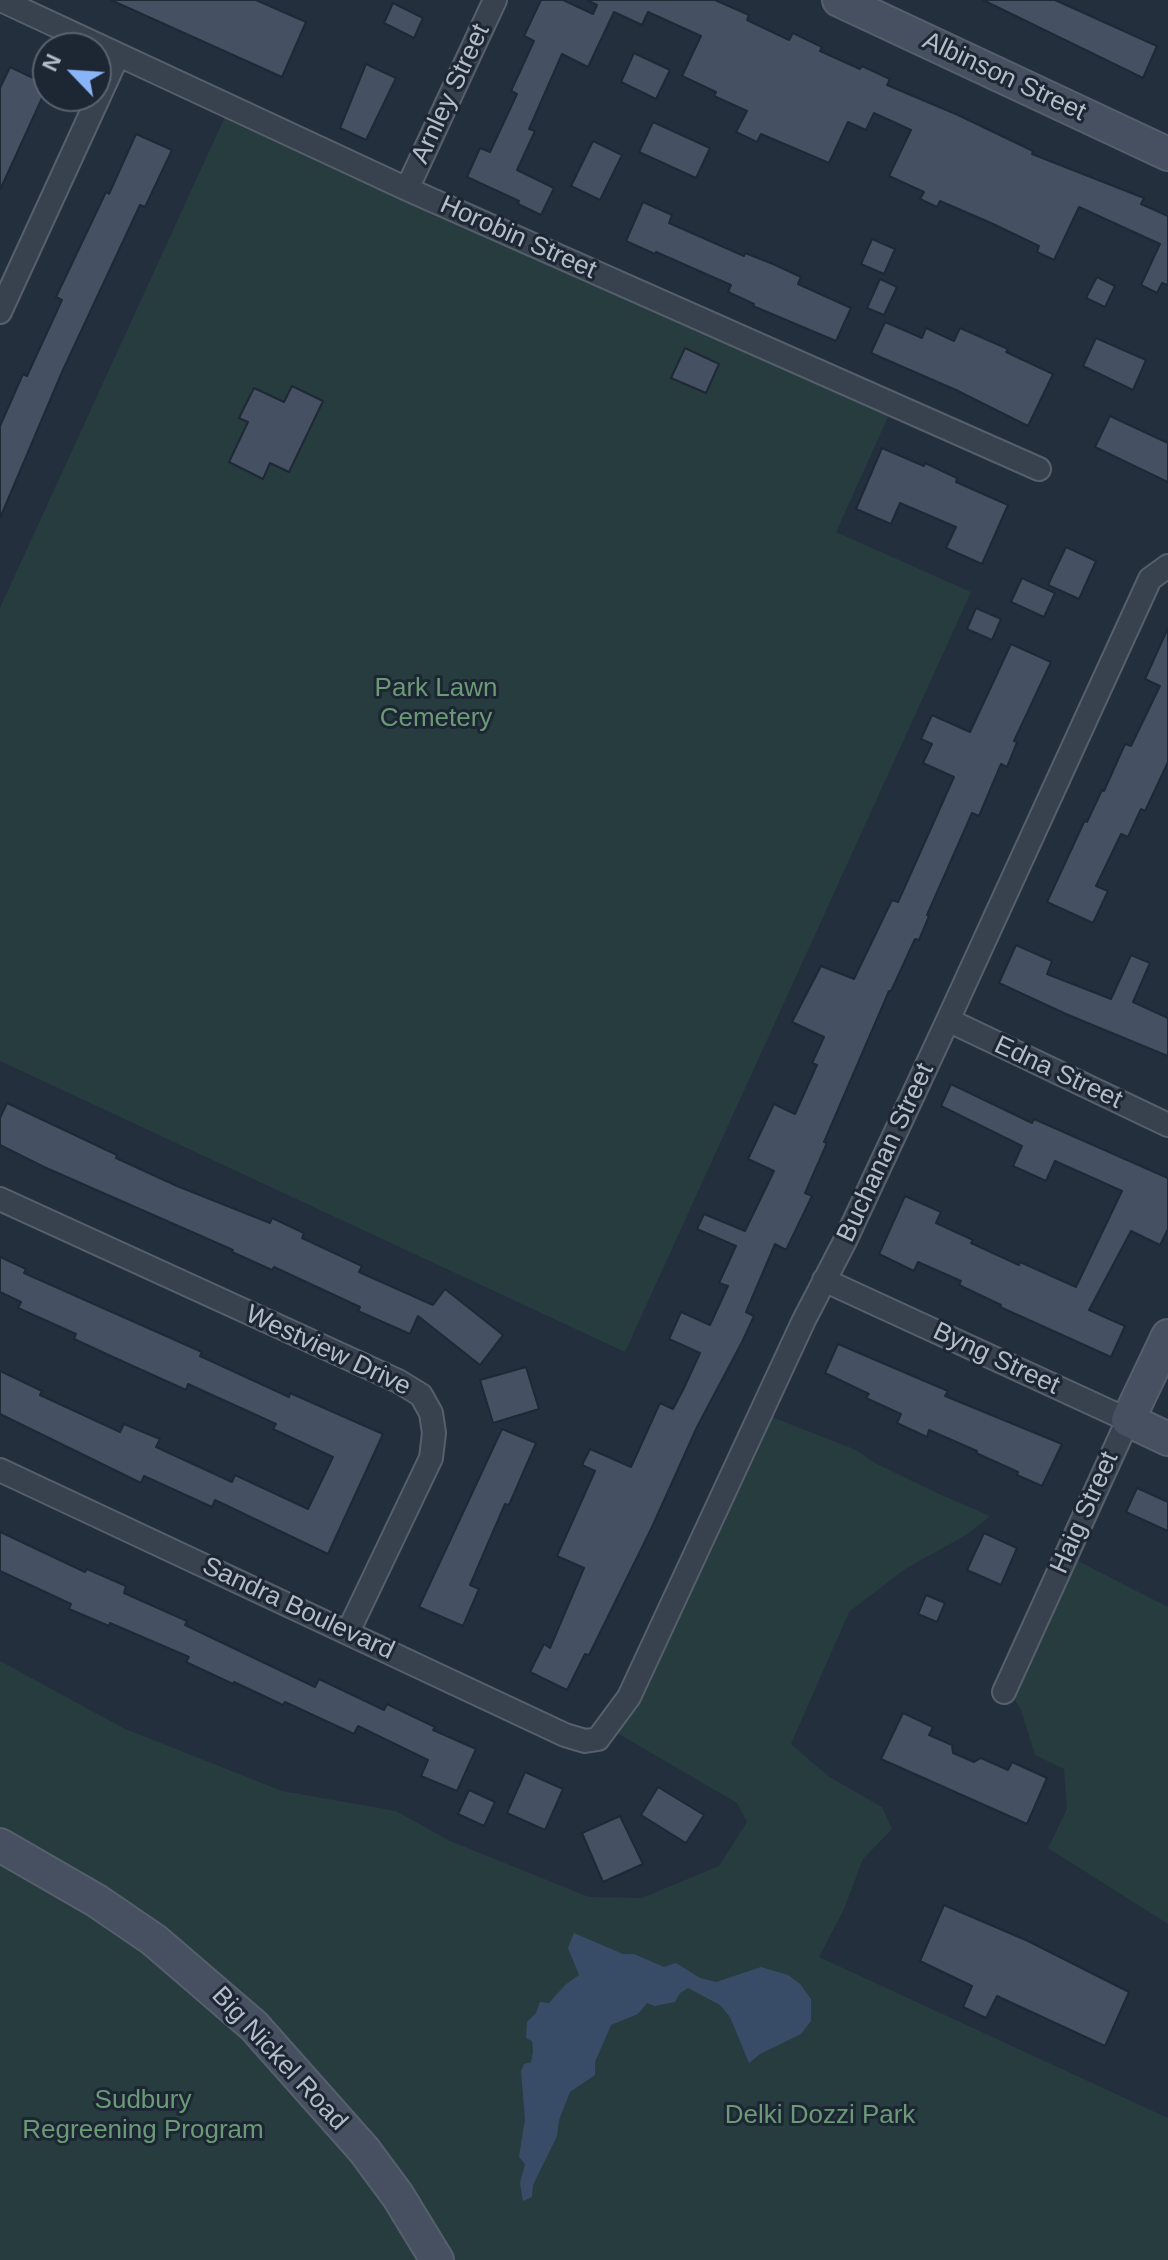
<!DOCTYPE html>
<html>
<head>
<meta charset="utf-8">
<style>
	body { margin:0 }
	#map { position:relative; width:1168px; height:2260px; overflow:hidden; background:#242f3e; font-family:Arial,sans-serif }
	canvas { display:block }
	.north { position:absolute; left:32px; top:32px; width:80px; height:80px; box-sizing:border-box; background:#1d2633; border:2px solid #59626f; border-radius:50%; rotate:295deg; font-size:22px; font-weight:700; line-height:32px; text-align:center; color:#b4bcc9 }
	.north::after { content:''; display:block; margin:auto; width:28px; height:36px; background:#8ab4f8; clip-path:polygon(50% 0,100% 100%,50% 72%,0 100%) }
</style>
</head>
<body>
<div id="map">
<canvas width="1168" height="2260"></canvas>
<div class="north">N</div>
</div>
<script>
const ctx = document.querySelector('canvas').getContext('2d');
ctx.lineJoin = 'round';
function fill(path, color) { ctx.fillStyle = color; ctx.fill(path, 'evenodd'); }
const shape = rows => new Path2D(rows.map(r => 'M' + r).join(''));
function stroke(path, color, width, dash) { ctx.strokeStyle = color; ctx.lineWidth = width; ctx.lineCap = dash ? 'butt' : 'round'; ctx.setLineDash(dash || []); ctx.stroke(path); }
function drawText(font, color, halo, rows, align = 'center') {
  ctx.font = font + ' Arial,sans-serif'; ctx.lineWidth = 6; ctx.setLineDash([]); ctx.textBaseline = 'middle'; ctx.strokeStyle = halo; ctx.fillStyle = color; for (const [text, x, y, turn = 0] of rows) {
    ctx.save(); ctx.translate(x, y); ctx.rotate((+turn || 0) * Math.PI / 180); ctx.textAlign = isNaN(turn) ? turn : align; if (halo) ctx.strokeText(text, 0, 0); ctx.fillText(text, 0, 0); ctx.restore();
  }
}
const green = shape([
	[229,108,893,406,836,532,971,592,625,1352,0,1061,0,608],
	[759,1412,856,1450,875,1463,937,1493,990,1516,966,1535,905,1569,849,1612,791,1744,828,1776,882,1807,892,1829,863,1859,844,1909,819,1957,1168,2118,1168,2260,0,2260,0,1661,123,1728,282,1791,396,1811,450,1841,589,1897,642,1898,719,1866,747,1822,737,1803,607,1727],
	[1064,1554,1168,1607,1168,1924,1048,1848,1067,1809,1064,1769,1035,1755,1021,1710,1011,1694]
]);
const water = shape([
	[574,1933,623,1954,634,1954,664,1967,676,1963,700,1978,716,1982,761,1967,788,1975,800,1984,811,1999,811,2021,801,2034,760,2054,749,2063,730,2017,720,2005,688,1988,680,1993,675,2002,655,2006,647,2003,638,2014,611,2025,595,2062,595,2075,570,2092,559,2120,557,2136,533,2185,532,2197,523,2201,520,2183,525,2164,519,2157,525,2119,521,2071,524,2064,531,2062,533,2052,532,2041,526,2038,527,2022,536,2013,540,2002,549,2003,565,1985,579,1975,568,1948]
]);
const building = shape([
	[111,0,256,0,306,22,282,77,111,0],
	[541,0,563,0,593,14,597,5,587,0,715,0,749,15,747,20,789,40,793,33,822,47,820,51,860,69,862,66,890,79,887,85,958,115,1033,151,1032,154,1144,198,1141,204,1168,216,1168,285,1162,283,1157,293,1141,285,1160,244,1079,207,1054,260,1037,252,1039,246,991,223,940,201,937,207,920,199,924,192,889,176,911,130,874,113,866,130,848,122,829,163,761,134,757,142,736,132,747,111,714,96,716,92,682,76,701,36,648,12,642,25,614,12,588,67,562,54,529,129,535,131,517,170,554,188,541,215,518,204,519,201,467,177,480,148,490,152,517,94,511,91,534,41,524,36,541,0],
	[983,0,1055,0,1157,46,1143,78,983,0],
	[393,3,423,18,414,38,384,23,393,3],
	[634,53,670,70,656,99,621,82,634,53],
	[366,64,396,78,366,140,340,128,366,64],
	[10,67,48,85,0,190,0,88,10,67],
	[653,122,710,148,696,178,639,152,653,122],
	[136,134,172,150,145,207,140,205,62,372,0,518,0,426,23,374,27,376,62,300,56,297,106,192,109,194,136,134],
	[593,141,622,155,600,200,571,186,593,141],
	[643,202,672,215,669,223,744,256,745,253,773,264,801,277,798,284,851,308,836,341,753,306,754,304,728,292,731,285,656,252,655,254,626,241,643,202],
	[872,239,895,249,884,274,861,264,872,239],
	[1097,277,1115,286,1105,307,1086,298,1097,277],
	[880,279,897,287,884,315,867,308,880,279],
	[885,322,922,338,926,328,954,341,960,328,1008,349,1006,352,1053,374,1028,426,956,390,871,353,885,322],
	[1096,338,1146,360,1133,390,1083,366,1096,338],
	[685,348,719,364,706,393,671,378,685,348],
	[292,386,323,401,289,472,270,463,263,479,229,462,248,422,239,418,254,388,284,402,292,386],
	[1110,416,1168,443,1168,482,1095,447,1110,416],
	[882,448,924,466,925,463,957,478,956,482,1008,505,982,564,946,548,956,527,900,503,891,524,856,509,882,448],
	[1066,547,1096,561,1079,599,1048,585,1066,547],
	[1022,578,1055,593,1044,617,1011,602,1022,578],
	[976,608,1001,619,992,640,967,629,976,608],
	[1168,628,1168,762,1145,811,1141,809,1128,837,1121,834,1096,886,1108,891,1093,923,1047,902,1085,820,1087,822,1102,790,1104,791,1125,744,1131,746,1160,686,1145,679,1168,628],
	[1011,644,1051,662,1014,741,1017,742,1007,767,1001,764,979,816,972,813,927,915,929,916,919,940,915,939,891,991,889,991,824,1142,827,1143,805,1193,812,1196,786,1250,775,1244,746,1312,754,1316,742,1342,697,1427,652,1527,589,1655,585,1654,567,1690,530,1672,544,1644,550,1648,584,1568,557,1556,595,1471,582,1465,590,1449,631,1467,660,1403,673,1409,684,1388,700,1353,669,1339,681,1312,710,1325,728,1286,719,1283,736,1246,697,1229,704,1214,745,1231,774,1171,748,1159,774,1104,795,1114,817,1065,812,1063,824,1037,792,1022,821,966,854,979,892,900,898,902,954,777,923,763,932,744,921,739,932,715,970,732,1011,644],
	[1016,945,1052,961,1047,974,1111,999,1131,955,1150,963,1133,1002,1168,1018,1168,1056,1066,1014,999,983,1016,945],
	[951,1084,1032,1123,1034,1119,1168,1178,1168,1229,1160,1245,1131,1231,1089,1310,1125,1326,1111,1357,1000,1307,1001,1305,959,1285,961,1281,918,1262,914,1271,879,1254,905,1196,941,1212,936,1223,973,1240,971,1243,1019,1265,1020,1262,1076,1287,1122,1191,1055,1161,1046,1181,1013,1166,1022,1146,941,1106,951,1084],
	[7,1103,117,1155,116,1158,177,1186,270,1223,272,1218,304,1233,302,1238,362,1266,359,1272,433,1305,445,1289,503,1335,480,1365,418,1316,410,1334,358,1311,360,1307,274,1267,272,1270,232,1252,233,1250,44,1167,0,1145,0,1118,7,1103],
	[0,1257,26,1269,24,1273,202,1352,200,1356,289,1397,290,1393,383,1434,328,1554,215,1500,212,1507,144,1476,141,1483,0,1414,0,1371,42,1391,40,1395,120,1432,124,1424,160,1439,156,1447,232,1482,235,1475,308,1509,333,1457,273,1429,276,1424,188,1384,186,1390,113,1357,74,1339,76,1334,18,1308,21,1302,0,1292,0,1257],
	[838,1344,948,1391,945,1396,1062,1444,1042,1486,1017,1475,1018,1472,976,1453,977,1451,929,1430,927,1437,897,1423,901,1414,866,1398,869,1394,825,1373,838,1344],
	[526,1367,539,1409,493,1423,480,1380,526,1367],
	[502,1429,536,1443,509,1505,505,1504,470,1585,479,1589,463,1626,419,1607,502,1429],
	[1137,1488,1168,1502,1168,1531,1126,1512,1137,1488],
	[0,1532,85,1572,87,1569,126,1586,124,1593,187,1621,185,1625,315,1687,319,1679,384,1710,387,1704,435,1727,433,1730,476,1749,457,1791,421,1776,428,1760,358,1726,354,1734,285,1702,283,1705,234,1682,233,1684,186,1662,189,1657,110,1623,109,1626,69,1609,71,1604,0,1571,0,1532],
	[984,1533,1017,1548,1001,1585,967,1570,984,1533],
	[926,1595,945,1603,937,1622,918,1614,926,1595],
	[903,1713,933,1727,929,1735,952,1745,953,1753,974,1762,981,1758,1008,1770,1012,1762,1047,1778,1027,1824,881,1759,903,1713],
	[525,1772,563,1789,545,1830,507,1813,525,1772],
	[658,1787,704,1815,686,1843,641,1815,658,1787],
	[469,1790,495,1802,484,1826,458,1814,469,1790],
	[620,1816,643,1864,603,1882,582,1833,620,1816],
	[944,1905,1028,1941,1129,1992,1105,2046,997,1996,986,2018,963,2007,972,1986,920,1961,944,1905]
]);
const street = shape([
	[1,0,407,189,1039,469],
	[407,189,495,0],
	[0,312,118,55],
	[948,1020,1168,1125],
	[0,1199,398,1381,421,1395,431,1413,434,1433,431,1458,348,1632],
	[824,1280,1128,1420,1004,1692],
	[0,1470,565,1735,585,1741,598,1739,629,1697,804,1320,845,1241,948,1020,1150,579,1168,566]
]);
const secondary = shape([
	[839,0,1168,154],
	[1168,1336,1128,1420,1168,1439],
	[0,1845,97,1901,154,1940,254,2026,364,2150,398,2196,437,2260]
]);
const streetNames = [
	["Albinson Street",1004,77,25],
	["Arnley Street",451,94,-65],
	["Horobin Street",518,238,24],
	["Edna Street",1058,1073,25],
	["Buchanan Street",886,1153,-65],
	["Westview Drive",328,1351,25],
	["Byng Street",996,1359,25],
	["Haig Street",1085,1513,-66],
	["Sandra Boulevard",298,1609,25],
	["Big Nickel Road",279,2059,47]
];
const parkNames = [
	["Park Lawn",436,689],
	["Cemetery",436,719],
	["Sudbury",143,2101],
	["Regreening Program",143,2131],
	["Delki Dozzi Park",820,2116]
];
fill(green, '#263c3f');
fill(water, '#394c67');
fill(building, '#455162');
stroke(building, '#1f2835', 2);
stroke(street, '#565f6c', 26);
stroke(secondary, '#565f6c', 36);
stroke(street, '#38414e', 22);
stroke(secondary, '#465061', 32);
drawText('26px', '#b4bcc9', '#1d2633', streetNames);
drawText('26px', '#6b9a76', '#1d2633', parkNames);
</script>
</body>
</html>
